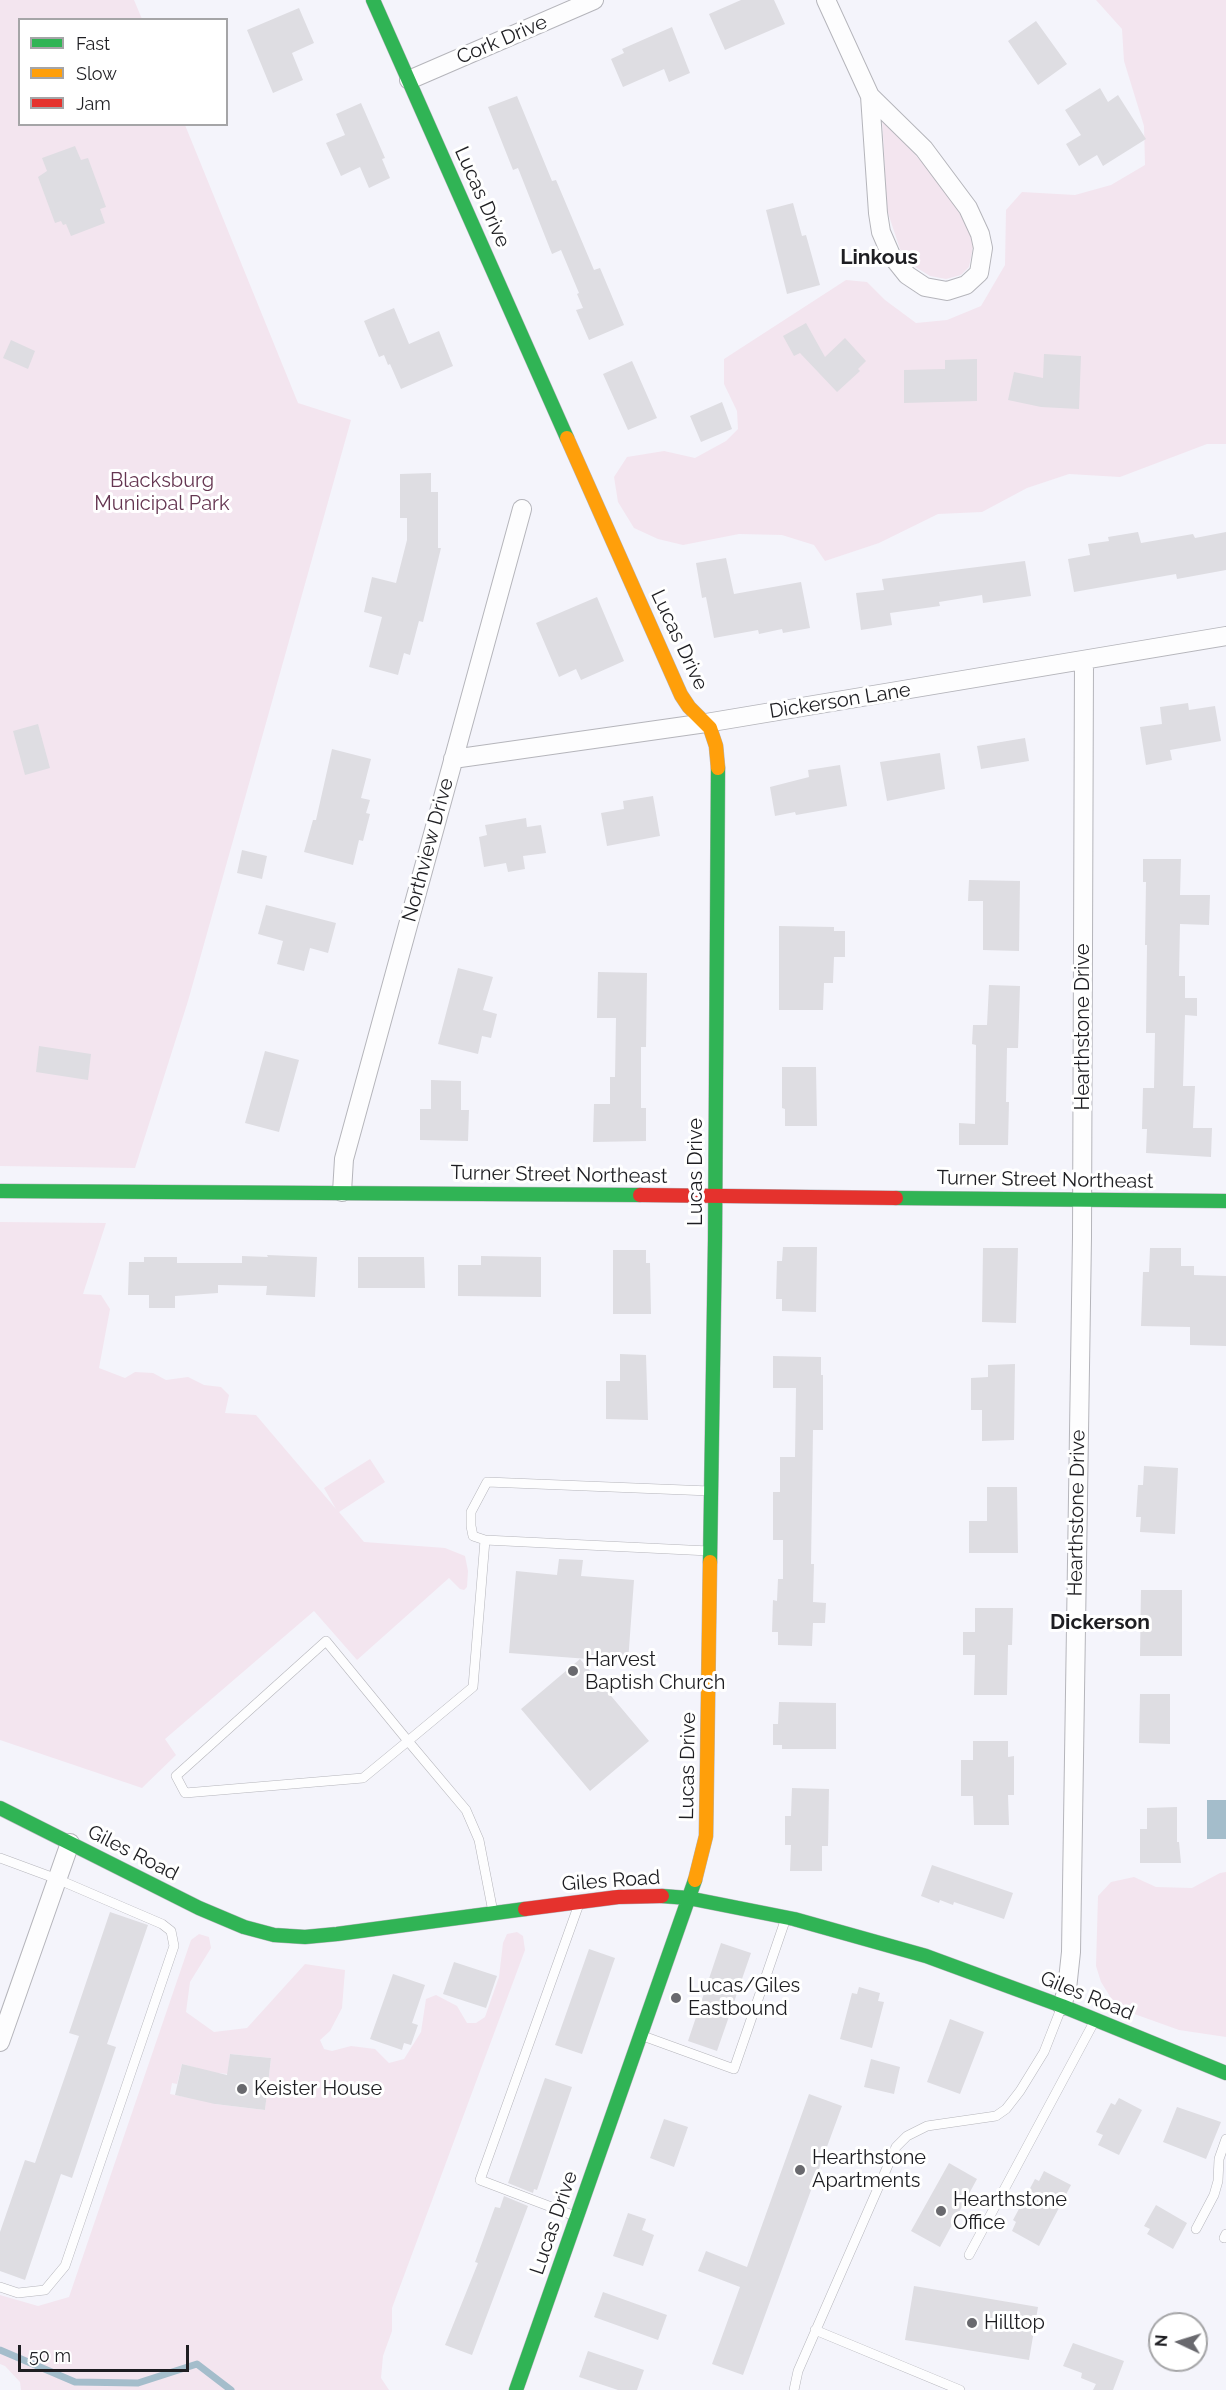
<!DOCTYPE html>
<html>
<head>
<meta charset="utf-8">
<style>
	body { margin:0 }
	#map { position:relative; width:1226px; height:2390px; overflow:hidden; background:#f4f4fb; font-family:Raleway,sans-serif }
	canvas { display:block }
	.legend { position:absolute; left:18px; top:18px; width:210px; height:108px; box-sizing:border-box; background:#fff; border:2px solid #a5a5a7; margin:0; padding:8px 10px; list-style:none; font-size:18px; color:#1e1e22 }
	.legend li { display:flex; align-items:center; gap:12px; height:30px }
	.legend b { width:30px; border:2px solid #a5a5a7 }
	.north { position:absolute; left:1148px; top:2312px; width:60px; height:60px; box-sizing:border-box; background:#fff; border:2px solid #a5a5a7; border-radius:50%; rotate:274deg; font-size:16px; font-weight:700; line-height:24px; text-align:center; color:#1e1e22 }
	.north::after { content:''; display:block; margin:auto; width:21px; height:27px; background:#69696e; clip-path:polygon(50% 0,100% 100%,50% 72%,0 100%) }
	.scale { position:absolute; left:18px; top:2345px; width:171px; height:27px; box-sizing:border-box; border:3px solid #1e1e22; border-top:0; padding-left:8px; font-size:18px; line-height:21px; white-space:nowrap; color:#1e1e22; -webkit-text-stroke:4px #fff; paint-order:stroke }
</style>
</head>
<body>
<div id="map">
<canvas width="1226" height="2390"></canvas>
<ul class="legend">
<li><b style="height:8px;background:#30b455"></b>Fast</li>
<li><b style="height:8px;background:#ff9f0a"></b>Slow</li>
<li><b style="height:8px;background:#e5322d"></b>Jam</li>
</ul>
<div class="north">N</div>
<div class="scale">50 m</div>
</div>
<script>
const ctx = document.querySelector('canvas').getContext('2d');
ctx.lineJoin = 'round';
function fill(path, color) { ctx.fillStyle = color; ctx.fill(path, 'evenodd'); }
const shape = rows => new Path2D(rows.map(r => 'M' + r).join(''));
function stroke(path, color, width, dash) { ctx.strokeStyle = color; ctx.lineWidth = width; ctx.lineCap = dash ? 'butt' : 'round'; ctx.setLineDash(dash || []); ctx.stroke(path); }
function drawText(font, color, halo, rows, align = 'center') {
  ctx.font = font + ' Raleway,sans-serif'; ctx.lineWidth = 6; ctx.setLineDash([]); ctx.textBaseline = 'middle'; ctx.strokeStyle = halo; ctx.fillStyle = color; for (const [text, x, y, turn = 0] of rows) {
    ctx.save(); ctx.translate(x, y); ctx.rotate((+turn || 0) * Math.PI / 180); ctx.textAlign = isNaN(turn) ? turn : align; if (halo) ctx.strokeText(text, 0, 0); ctx.fillText(text, 0, 0); ctx.restore();
  }
}
const green = shape([
	[0,0,134,0,142,19,20,20,20,124,185,125,298,403,351,420,188,1001,135,1168,0,1166],
	[1096,0,1226,0,1226,444,1207,444,1120,477,1069,474,1027,488,982,512,938,514,879,543,825,561,814,545,782,535,739,534,683,545,658,539,634,528,618,502,614,477,627,457,664,451,695,458,726,441,738,429,737,411,724,384,724,359,846,280,867,282,885,300,916,323,947,320,981,306,1005,265,1006,210,1022,192,1075,195,1111,185,1145,165,1144,126,1124,61,1122,29],
	[882,116,938,181,959,212,971,236,973,247,969,267,961,275,946,279,930,276,914,266,900,249,887,210],
	[0,1222,106,1223,83,1294,101,1295,110,1309,99,1368,125,1378,135,1372,153,1373,166,1380,188,1377,204,1385,221,1387,229,1395,225,1413,256,1415,336,1509,324,1488,370,1459,385,1482,339,1512,364,1542,445,1548,465,1556,468,1571,467,1587,464,1590,460,1589,449,1578,357,1660,314,1611,165,1739,176,1755,142,1788,0,1740],
	[1226,1872,1226,2037,1179,2030,1126,2011,1111,1998,1101,1982,1096,1966,1098,1896,1111,1882,1134,1877,1156,1887,1192,1888,1220,1873],
	[517,1932,523,1936,525,1950,392,2308,392,2331,383,2356,381,2378,389,2390,21,2390,20,2382,5,2366,0,2364,0,2295,38,2306,69,2297,191,1940,199,1934,209,1937,211,1948,190,1982,186,2012,214,2032,247,2028,305,1964,345,1970,342,2008,330,2031,320,2040,324,2049,332,2051,351,2046,375,2049,389,2063,404,2059,421,2032,426,1999,436,1995,457,2006,467,2023,476,2023,485,2017,499,1977,503,1943,507,1934],
	[230,2054,271,2058,265,2110,215,2104,218,2073,228,2074],
	[182,2064,197,2068,190,2098,170,2094,172,2083,177,2084]
]);
const water = shape([
	[1207,1800,1226,1800,1226,1839,1207,1839]
]);
const stream = shape([
	[0,2350,75,2382,138,2383,197,2364,231,2390]
]);
const building = shape([
	[741,0,774,0,785,24,725,50,709,14],
	[299,8,314,43,292,53,303,80,273,93,247,30],
	[1036,21,1067,64,1038,85,1008,41],
	[672,27,690,73,669,82,664,69,623,87,611,59,624,53,622,49],
	[1100,88,1108,102,1118,95,1146,139,1103,166,1097,155,1079,166,1066,144,1081,135,1065,110],
	[517,96,552,181,556,180,594,270,600,268,624,325,589,340,576,310,583,308,577,294,579,293,561,250,552,254,518,168,513,170,488,107],
	[361,103,385,158,382,159,390,178,369,188,360,167,341,176,326,143,345,135,336,114],
	[75,146,81,160,88,158,106,207,100,209,105,223,71,236,66,224,63,225,61,221,55,223,38,177,47,171,42,158],
	[793,203,802,236,806,235,820,285,787,294,766,210],
	[394,308,409,344,439,331,453,366,401,389,390,364,388,365,384,355,379,357,364,321],
	[806,323,825,357,845,338,866,361,858,369,860,371,837,392,800,353,794,356,783,336],
	[11,340,35,351,28,369,3,358],
	[1044,354,1081,356,1079,409,1041,407,1008,400,1014,372,1043,378],
	[977,359,977,401,904,403,904,370,945,369,945,360],
	[632,361,657,418,628,430,603,374],
	[722,402,732,429,701,442,690,416],
	[431,473,431,492,438,492,438,548,441,548,423,622,419,621,410,655,404,653,398,675,369,667,382,617,364,612,372,577,396,583,407,540,407,518,400,518,400,474],
	[1138,532,1141,543,1193,534,1195,538,1226,532,1226,570,1177,579,1176,574,1074,592,1068,559,1090,555,1088,544,1109,541,1108,537],
	[726,558,734,594,801,582,810,628,783,633,782,629,759,634,758,630,714,638,706,597,702,598,696,563],
	[1025,561,1031,596,983,603,982,595,939,602,940,606,890,613,892,625,861,630,856,593,884,590,882,579],
	[597,597,624,661,581,680,576,669,559,677,536,623],
	[1188,703,1189,710,1215,706,1221,741,1170,750,1172,760,1146,765,1140,727,1162,724,1160,707],
	[38,724,50,768,25,775,13,731],
	[1025,738,1029,761,981,769,977,746],
	[332,749,371,759,361,798,370,800,366,813,370,814,363,841,359,840,353,865,304,852,313,820,316,820],
	[940,753,945,789,887,801,880,762],
	[840,765,847,806,796,815,795,812,775,816,770,787,809,777,808,770],
	[653,796,660,836,607,846,601,813,624,809,623,801],
	[526,818,527,827,541,825,546,853,523,856,525,869,508,872,506,863,484,867,479,837,487,835,485,825],
	[242,850,267,856,262,879,237,873],
	[1143,859,1181,859,1180,895,1210,895,1209,925,1180,924,1179,976,1185,976,1185,998,1197,998,1197,1016,1185,1015,1183,1086,1195,1086,1193,1128,1212,1128,1211,1157,1146,1153,1147,1129,1142,1129,1143,1088,1154,1088,1155,1033,1146,1033,1147,945,1145,945,1146,882,1143,882],
	[969,880,1020,881,1019,951,983,950,983,901,968,901],
	[266,905,336,923,328,953,310,948,304,971,277,964,283,941,258,934],
	[779,926,834,927,834,931,845,931,845,957,834,957,833,983,824,983,823,1010,779,1010],
	[458,968,493,977,483,1010,497,1014,491,1038,482,1036,478,1054,438,1044],
	[598,972,647,973,646,1047,641,1047,641,1108,646,1108,646,1141,593,1142,594,1104,610,1104,610,1077,615,1077,616,1018,597,1018],
	[989,985,1020,986,1018,1048,1007,1048,1006,1102,1009,1102,1008,1145,959,1145,959,1123,975,1124,976,1045,972,1044,973,1025,987,1025],
	[39,1046,91,1054,88,1080,36,1072],
	[265,1051,299,1060,279,1132,245,1123],
	[782,1067,816,1067,817,1126,785,1126,785,1109,782,1108],
	[431,1080,461,1081,461,1110,469,1110,468,1141,420,1140,420,1109,431,1109],
	[783,1247,817,1247,816,1312,782,1311,782,1299,776,1299,777,1261,782,1261],
	[983,1248,1018,1248,1016,1323,982,1322],
	[1150,1248,1181,1248,1181,1266,1194,1266,1194,1275,1226,1276,1226,1346,1190,1345,1190,1327,1141,1326,1143,1272,1149,1272],
	[613,1250,646,1250,646,1263,650,1263,651,1314,613,1314],
	[267,1255,317,1257,315,1297,266,1295,267,1286,218,1285,218,1293,175,1296,175,1308,149,1308,149,1295,128,1295,129,1262,144,1262,144,1257,177,1257,177,1263,242,1263,242,1256,268,1257],
	[481,1256,541,1257,541,1297,458,1296,458,1265,481,1265],
	[358,1257,424,1257,425,1288,358,1288],
	[620,1354,646,1355,648,1420,606,1419,606,1381,620,1381],
	[773,1356,821,1357,821,1375,823,1375,823,1430,813,1430,811,1564,814,1564,813,1602,826,1603,825,1623,813,1623,812,1646,778,1645,778,1632,772,1632,773,1600,777,1601,778,1579,783,1579,783,1540,773,1540,773,1492,780,1492,780,1457,795,1457,796,1388,773,1388],
	[1015,1364,1014,1440,982,1441,982,1410,971,1410,971,1378,988,1377,988,1365],
	[1144,1466,1178,1468,1175,1534,1140,1532,1141,1517,1136,1517,1138,1485,1143,1485],
	[987,1487,1017,1487,1018,1553,969,1553,969,1521,987,1521],
	[559,1559,583,1560,581,1576,634,1580,628,1662,509,1653,516,1571,557,1575],
	[1141,1590,1182,1590,1182,1656,1140,1656],
	[975,1608,1013,1608,1012,1645,1008,1645,1007,1695,974,1695,975,1655,963,1655,963,1632,975,1632],
	[580,1659,649,1741,590,1791,521,1709],
	[1140,1694,1170,1694,1170,1744,1139,1743],
	[779,1702,836,1703,836,1749,782,1749,782,1745,773,1745,773,1724,778,1724],
	[973,1741,1008,1741,1008,1757,1014,1756,1014,1795,1008,1795,1009,1825,974,1825,973,1796,961,1796,961,1760,973,1760],
	[792,1788,829,1789,828,1846,822,1846,822,1871,790,1871,791,1845,785,1845,785,1816,791,1816],
	[1177,1807,1177,1842,1179,1842,1181,1863,1140,1863,1140,1829,1147,1829,1147,1808],
	[932,1865,1013,1893,1004,1919,954,1902,953,1905,940,1900,939,1903,921,1896],
	[110,1912,148,1925,107,2044,116,2047,72,2178,61,2174,25,2280,0,2271,0,2232,25,2160,35,2163,79,2036,69,2033],
	[721,1943,751,1953,717,2051,688,2041],
	[589,1949,615,1958,582,2054,555,2045],
	[454,1962,497,1976,486,2008,443,1994],
	[393,1974,425,1985,412,2023,418,2025,411,2045,404,2043,402,2050,370,2039],
	[859,1987,880,1993,878,2001,884,2002,872,2048,840,2039,852,1993,857,1994],
	[950,2019,984,2032,960,2094,927,2082],
	[230,2054,271,2058,265,2110,215,2104,175,2095,182,2064,227,2075],
	[871,2059,900,2067,894,2094,864,2087],
	[545,2078,572,2087,537,2190,534,2189,533,2193,508,2183],
	[809,2094,842,2106,743,2375,712,2364,740,2287,698,2271,706,2251,747,2267],
	[1119,2098,1142,2110,1119,2155,1098,2145,1103,2135,1096,2132,1111,2103,1115,2105],
	[1177,2107,1221,2122,1206,2159,1163,2142],
	[664,2119,688,2127,674,2167,650,2158],
	[949,2163,977,2179,940,2247,911,2231],
	[1044,2171,1071,2185,1039,2246,1012,2231,1016,2222,1013,2220,1035,2179,1039,2181],
	[504,2196,528,2206,472,2355,445,2345,478,2263,475,2262,495,2207,500,2208],
	[1156,2205,1187,2223,1173,2249,1147,2234,1150,2229,1144,2226],
	[628,2213,646,2219,642,2230,654,2235,643,2266,613,2256],
	[914,2286,1038,2307,1029,2360,905,2340],
	[603,2292,667,2315,658,2340,594,2317],
	[1073,2343,1124,2361,1113,2390,1093,2390,1096,2384,1081,2378,1082,2373,1063,2366],
	[588,2351,644,2370,637,2390,618,2390,579,2377]
]);
const lane = shape([
	[485,1540,473,1687,408,1741,363,1778,185,1793,176,1776,326,1641,408,1741,466,1810,479,1840,493,1912],
	[709,1551,485,1540,473,1536,471,1526,471,1512,487,1482,710,1491],
	[0,1858,57,1879,162,1924,171,1931,174,1946,65,2266,45,2290,18,2293,0,2287],
	[643,2036,734,2069,786,1918],
	[575,2216,480,2180,579,1904],
	[1196,2229,1214,2195,1218,2181,1219,2159,1226,2139],
	[1224,2238,1226,2234],
	[969,2255,1094,2022],
	[815,2330,960,2390],
	[794,2390,798,2371,896,2147,907,2136,927,2126,996,2116,1006,2109,1020,2091,1044,2052,1062,2006]
]);
const street = shape([
	[826,0,870,96,878,213,881,232,891,255,907,275,925,287,947,291,966,285,979,273,983,248,980,234,968,208,924,149,870,96],
	[409,80,594,0],
	[453,759,706,723,1226,636],
	[342,1192,344,1159,522,509],
	[1062,2006,1067,1989,1071,1952,1082,1237,1084,661],
	[0,2042,70,1843]
]);
const fast = shape([
	[373,0,567,438],
	[0,1191,640,1195],
	[896,1198,1226,1201],
	[710,1562,715,1240,718,768],
	[0,1808,199,1908,244,1927,274,1935,305,1937,337,1934,525,1909],
	[662,1896,688,1898,794,1919,926,1956,1062,2006,1226,2073],
	[516,2390,695,1880]
]);
const slow = shape([
	[567,438,681,695,689,707,710,728,716,746,718,768],
	[695,1880,706,1836,710,1562]
]);
const jam = shape([
	[640,1195,896,1198],
	[525,1909,618,1897,662,1896]
]);
const markers = [
	[573,1671,6,"#69696e"],
	[676,1998,6,"#69696e"],
	[242,2089,6,"#69696e"],
	[800,2170,6,"#69696e"],
	[941,2211,6,"#69696e"],
	[972,2323,6,"#69696e"]
];
const streetNames = [
	["Cork Drive",502,40,-23],
	["Lucas Drive",482,197,66],
	["Lucas Drive",679,640,65],
	["Dickerson Lane",840,701,-9],
	["Northview Drive",428,850,-75],
	["Hearthstone Drive",1083,1027,-90],
	["Lucas Drive",696,1172,-90],
	["Turner Street Northeast",559,1175,1],
	["Turner Street Northeast",1045,1180,1],
	["Hearthstone Drive",1077,1513,-89],
	["Lucas Drive",688,1766,-89],
	["Giles Road",133,1853,27],
	["Giles Road",611,1881,-4],
	["Giles Road",1087,1996,22],
	["Lucas Drive",554,2223,-71]
];
const parkNames = [
	["Blacksburg",162,481],
	["Municipal Park",162,504]
];
const poiNames = [
	["Harvest",585,1660],
	["Baptish Church",585,1683],
	["Lucas/Giles",688,1986],
	["Eastbound",688,2009],
	["Keister House",254,2089],
	["Hearthstone",812,2158],
	["Apartments",812,2181],
	["Hearthstone",953,2200],
	["Office",953,2223],
	["Hilltop",984,2323]
];
const neighbourhoodNames = [
	["Linkous",879,258],
	["Dickerson",1100,1623]
];
fill(green, '#f3e5ef');
fill(water, '#a4bdcb');
stroke(stream, '#a4bdcb', 7);
fill(building, '#dedde2');
stroke(lane, '#b5b5bb', 10);
stroke(street, '#b5b5bb', 20);
stroke(fast, '#b5b5bb', 15);
stroke(slow, '#b5b5bb', 15);
stroke(jam, '#b5b5bb', 15);
stroke(lane, '#fdfdfe', 9);
stroke(street, '#fdfdfe', 18);
stroke(fast, '#30b455', 14);
stroke(slow, '#ff9f0a', 14);
stroke(jam, '#e5322d', 14);
for (const [x, y, r, color] of markers) { const dot = new Path2D(); dot.arc(x, y, r, 0, 2 * Math.PI); ctx.fillStyle = color; ctx.fill(dot); stroke(dot, '#fff', 2); }
drawText('20px', '#1e1e22', '#fff', streetNames);
drawText('20px', '#653651', '#fff', parkNames);
drawText('20px', '#1e1e22', '#fff', poiNames, 'left');
drawText('bold 21px', '#1e1e22', '#fff', neighbourhoodNames);
</script>
</body>
</html>
